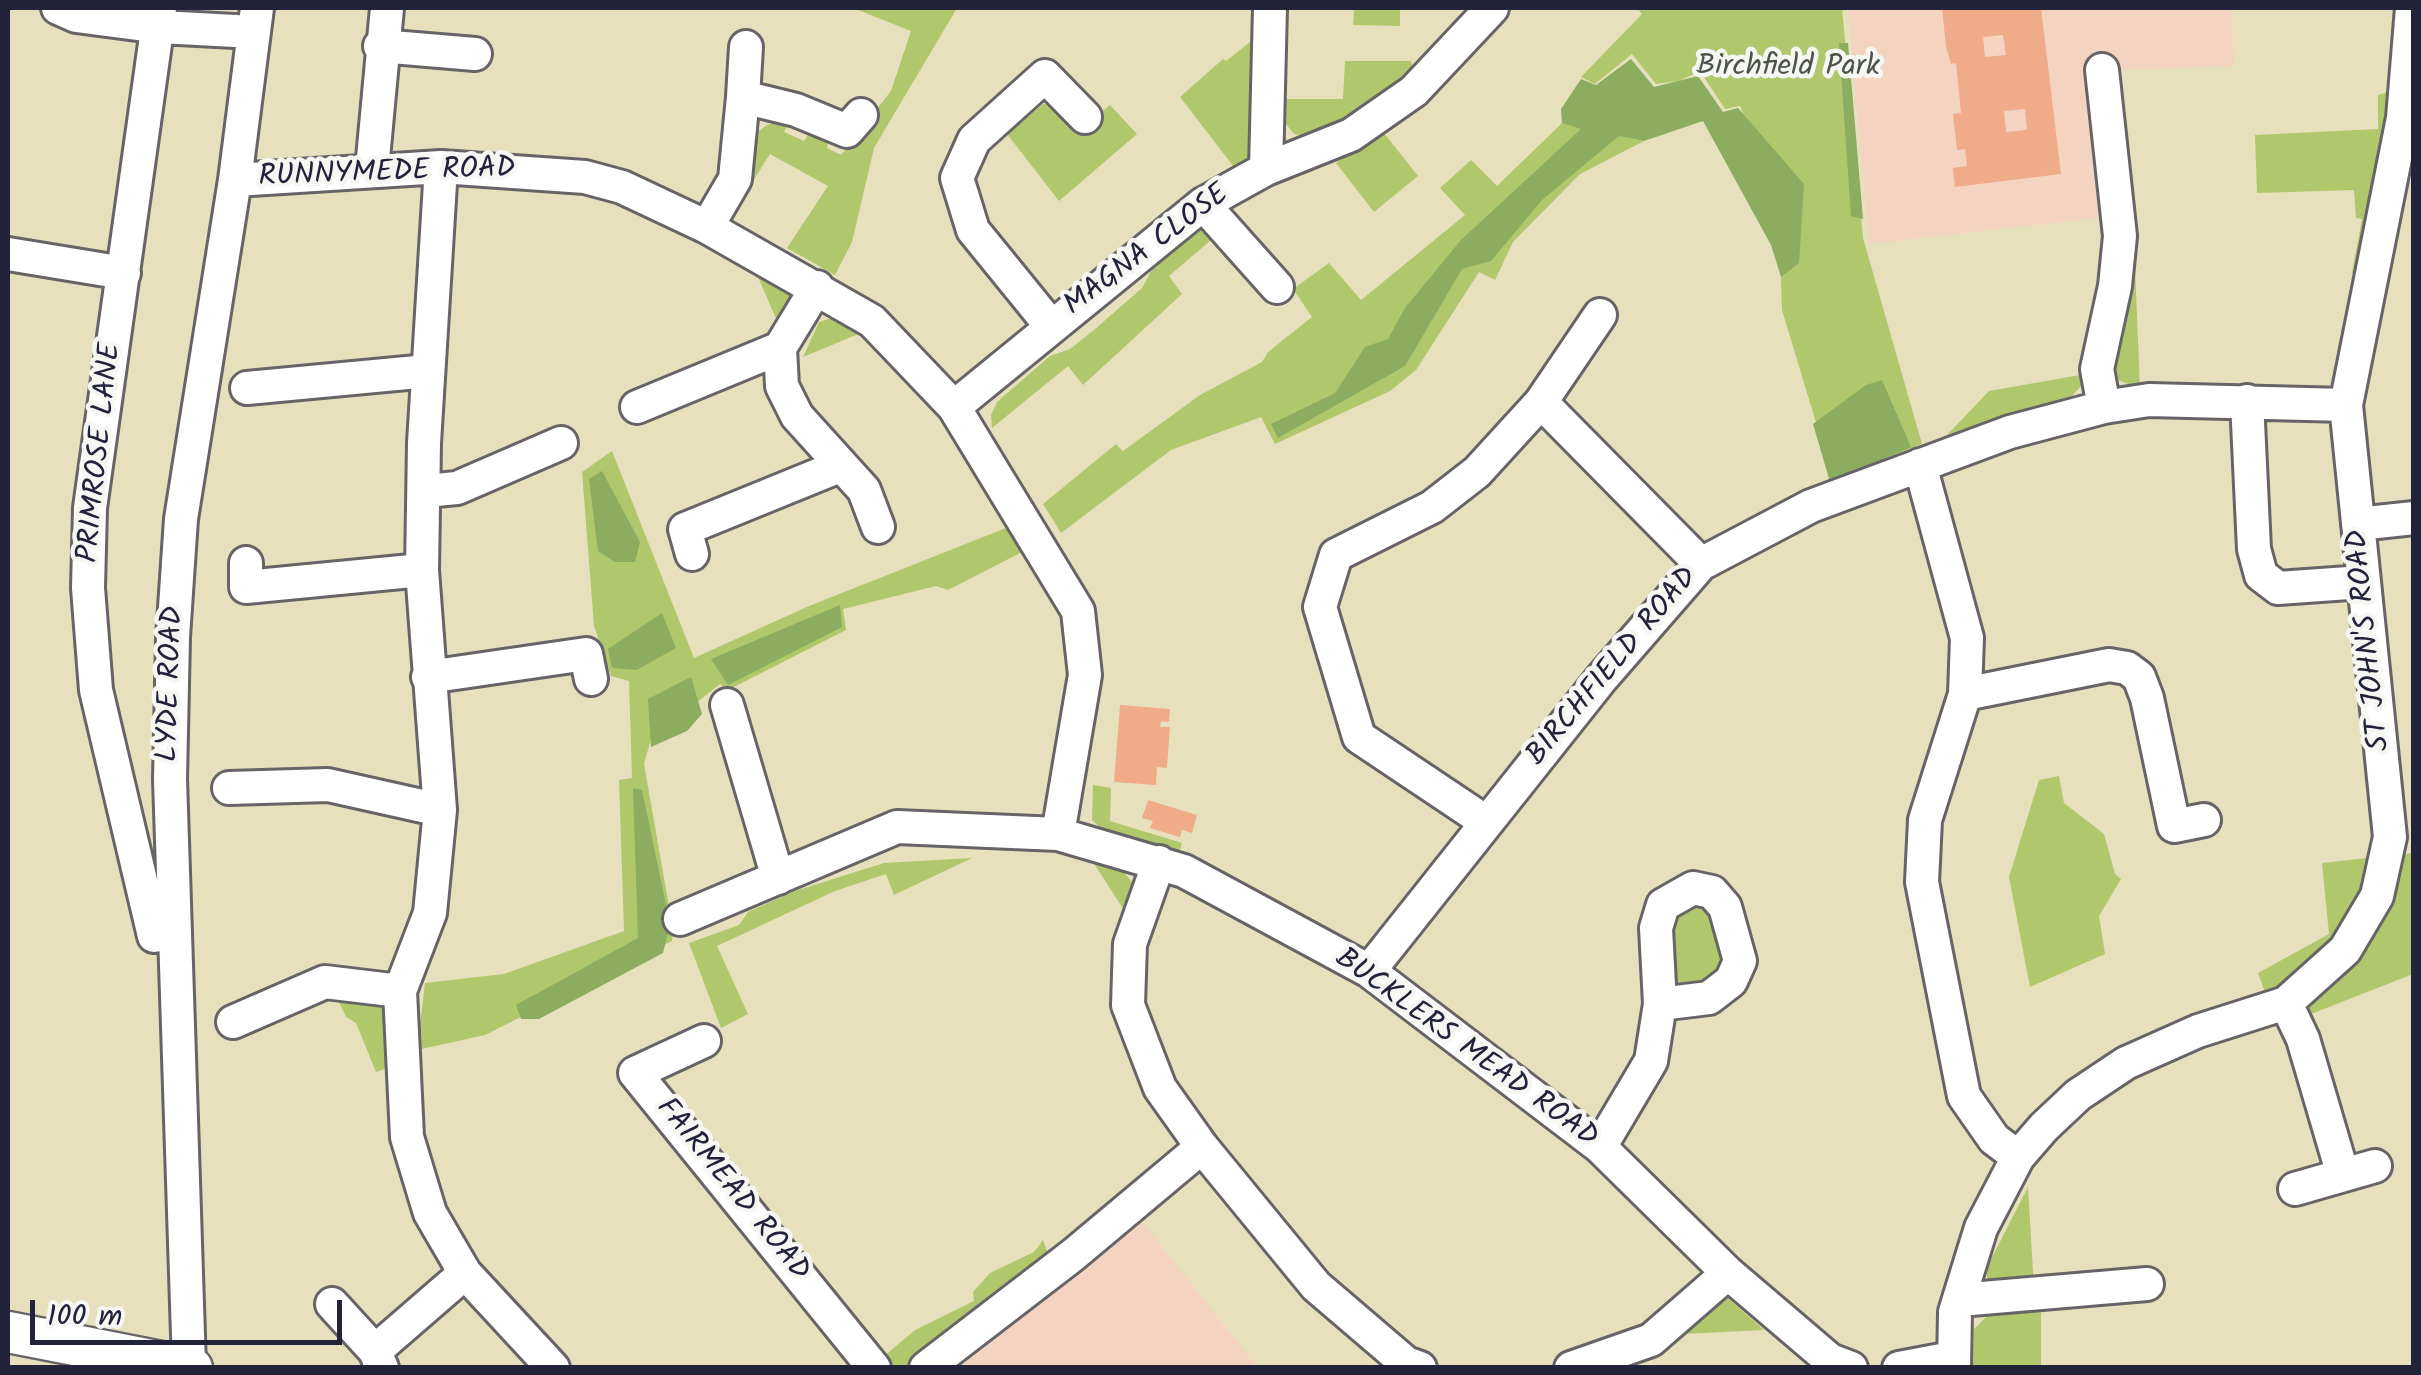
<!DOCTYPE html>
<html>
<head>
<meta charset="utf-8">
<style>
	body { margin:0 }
	#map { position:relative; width:2421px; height:1375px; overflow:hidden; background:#e7e0bd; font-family:Kalam,sans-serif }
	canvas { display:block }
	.frame { position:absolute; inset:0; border:10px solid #22223b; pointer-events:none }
	.scale { position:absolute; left:30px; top:1300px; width:312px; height:45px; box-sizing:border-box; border:5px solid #22223b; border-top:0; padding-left:12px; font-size:30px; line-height:35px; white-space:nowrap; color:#22223b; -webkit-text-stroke:8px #f6f6f2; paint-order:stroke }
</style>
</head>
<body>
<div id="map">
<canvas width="2421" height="1375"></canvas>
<div class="frame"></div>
<div class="scale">100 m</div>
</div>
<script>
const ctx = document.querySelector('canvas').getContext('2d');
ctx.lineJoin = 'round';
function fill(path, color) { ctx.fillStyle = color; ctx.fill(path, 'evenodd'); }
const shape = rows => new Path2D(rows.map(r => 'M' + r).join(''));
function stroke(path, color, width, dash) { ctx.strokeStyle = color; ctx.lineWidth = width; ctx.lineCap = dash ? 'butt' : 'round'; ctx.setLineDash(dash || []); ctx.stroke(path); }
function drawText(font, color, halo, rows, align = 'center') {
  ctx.font = font + ' Kalam,sans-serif'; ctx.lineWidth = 9; ctx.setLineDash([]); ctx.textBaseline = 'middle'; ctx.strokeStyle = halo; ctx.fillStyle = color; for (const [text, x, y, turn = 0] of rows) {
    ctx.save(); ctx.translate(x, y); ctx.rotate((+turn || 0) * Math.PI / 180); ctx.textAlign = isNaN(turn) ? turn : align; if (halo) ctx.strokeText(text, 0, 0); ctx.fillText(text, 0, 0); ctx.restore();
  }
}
const built = shape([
	[1848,8,2231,8,2234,66,2086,71,2105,217,1869,244],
	[1142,1222,1257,1367,947,1368]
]);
const green = shape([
	[853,8,957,8,874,148,852,242,835,275,787,248,828,186,770,154,748,189,745,185,755,134,767,125,792,118,784,132,804,141,814,126,829,138,827,148,841,155,891,91,911,31],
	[1354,8,1400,8,1400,26,1353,25],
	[1637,8,1842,8,1863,238,1922,444,1833,479,1782,310,1780,244,1755,142,1740,106,1725,109,1700,71,1679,81,1656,84,1632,54,1595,84,1581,77,1642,14],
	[2393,8,2401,8,2385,161,2361,275,2352,273,2362,219,2356,218,2354,190,2257,193,2255,135,2378,129,2378,95,2387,92],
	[1259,35,1258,141,1249,164,1237,171,1180,97,1223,59,1226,61],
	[1345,61,1411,61,1415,75,1386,102,1314,137,1294,134,1286,124,1284,99,1343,99],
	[1043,104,1051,105,1076,134,1110,105,1137,134,1059,201,1007,134],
	[1562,123,1644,141,1580,174,1513,242,1495,280,1479,272,1416,370,1390,391,1275,444,1261,417,1171,450,1061,533,1043,504,1116,444,1123,451,1200,395,1262,362,1268,352,1312,317,1293,289,1329,263,1361,300,1465,215,1440,188,1471,160,1497,186],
	[1380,128,1418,176,1374,212,1336,163],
	[1205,226,1217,235,1169,276,1182,294,1083,385,1068,366,992,428,991,415,997,402,1050,356,1070,349,1094,330,1142,288,1154,266],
	[2131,266,2135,266,2140,389,2118,380,2111,363],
	[755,270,785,284,794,297,780,328],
	[832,318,846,320,863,332,803,357,819,322],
	[2086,374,2084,383,2066,402,1925,446,1947,435,1989,391],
	[612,451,694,658,809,606,1011,526,1024,551,948,590,936,586,843,609,846,630,728,690,720,684,651,739,644,764,671,918,675,920,672,941,485,1035,417,1050,425,983,504,974,624,931,619,780,632,778,629,681,611,676,594,626,582,472],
	[2059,776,2064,803,2104,834,2115,874,2121,879,2099,916,2105,954,2030,987,2009,877,2039,780],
	[1093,785,1111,788,1110,821,1182,843,1178,856,1102,829,1092,820],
	[2413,853,2413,974,2278,1027,2258,973,2329,934,2322,863],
	[972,858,894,895,886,874,835,891,717,946,748,1014,721,1028,689,943,739,925,748,912,795,891,884,863],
	[1093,862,1123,871,1136,887,1131,921],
	[1695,895,1725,932,1725,980,1678,988,1668,978,1667,912],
	[337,998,378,1002,387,1018,387,1068,376,1072,356,1023,346,1017],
	[2028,1187,2034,1289,1988,1285,1986,1269],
	[1043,1240,1048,1254,919,1367,894,1367,882,1358,915,1330,974,1301,973,1292,990,1273,1034,1252],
	[1725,1296,1764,1330,1683,1334,1689,1323],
	[2041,1310,2041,1367,1973,1367,1974,1329,1987,1316]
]);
const forest = shape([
	[1839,43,1848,43,1863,219,1851,216],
	[1631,59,1654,87,1698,76,1723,112,1738,108,1804,184,1799,263,1781,277,1771,245,1703,121,1644,141,1619,136,1542,200,1491,261,1462,269,1405,366,1278,438,1271,424,1335,393,1365,347,1388,339,1405,308,1461,240,1581,129,1562,123,1561,109,1581,79,1596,85],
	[1882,380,1911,447,1830,482,1813,424,1866,385],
	[602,471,640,542,635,562,615,562,598,551,589,479],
	[840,605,842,627,728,685,711,659],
	[662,613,676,648,637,670,612,668,608,649],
	[691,677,702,714,687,731,651,747,648,699],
	[633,788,642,790,670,924,663,953,539,1019,521,1019,516,1005,638,938]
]);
const building = shape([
	[1942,8,2041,8,2061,174,1955,187,1953,168,1967,166,1965,149,1957,150,1953,114,1961,113,1956,63,1951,64,1946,47],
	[2003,35,2006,55,1985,57,1983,37],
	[2025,109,2027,130,2006,132,2004,111],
	[1120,705,1170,709,1169,722,1161,721,1160,727,1170,727,1167,768,1157,767,1156,785,1114,782],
	[1148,800,1197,815,1192,833,1182,830,1180,837,1150,828,1153,821,1142,818]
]);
const minor = shape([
	[58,8,76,16,160,27,254,32],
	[380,46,475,54],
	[2102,70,2120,236,2115,286,2097,369,2104,407],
	[743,97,746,47],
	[441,167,424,443,422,570,440,810,430,913,400,991,407,1137,430,1213,465,1273,553,1368],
	[372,169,387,8],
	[1266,169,1270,8],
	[235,180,441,167,585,177,622,187,707,227,872,321,954,407,1078,611,1085,675,1058,834],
	[1203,204,1277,287],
	[707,227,735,179,743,97,796,110,847,131,861,115],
	[8,254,124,273],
	[817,287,780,348,782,386,797,416,864,490,878,527],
	[1051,326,973,230,957,178,974,140,1045,76,1085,117],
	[247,388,428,371],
	[2247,401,2254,549,2261,575,2278,588,2363,582],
	[1541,402,1600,315],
	[637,407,780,348],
	[954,407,1203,204,1266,169,1351,135,1414,91,1492,8],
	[1920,465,1967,638,1965,694,1925,820,1922,882,1964,1096,1994,1139,2018,1157],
	[425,491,457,488,561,443],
	[2358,524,2414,518],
	[692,554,685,529,840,466],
	[246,563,246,587,422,570],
	[428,677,586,654,591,679],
	[1965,694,2109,665,2127,668,2139,677,2147,698,2174,826,2204,820],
	[727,705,778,878],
	[229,788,328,785,440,810],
	[1486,822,1359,737,1320,607,1336,555,1432,507,1477,472,1541,402,1701,564],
	[1159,862,1130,944,1128,1005,1160,1088,1202,1147,1316,1286,1406,1363,1420,1368],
	[680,919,897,827,1058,834,1184,871,1369,971,1600,1147,1728,1273,1830,1360,1851,1368],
	[154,936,96,690,88,588,90,508,160,8],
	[1369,971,1601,679,1701,564,1811,506,2010,432,2104,407,2149,400,2346,405],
	[2286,1003,2303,1039,2343,1175],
	[233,1022,325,982,400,991],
	[704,1041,635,1073,874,1368],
	[1600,1147,1651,1061,1660,1004,1656,928,1663,905,1693,888,1712,892,1725,907,1740,961,1731,981,1709,998,1660,1004],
	[2295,1189,2375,1166],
	[1959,1300,2147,1284],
	[332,1304,375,1351,382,1368],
	[375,1351,465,1273],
	[189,1366,170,779,173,637,181,519,235,180,257,8],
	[926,1368,1073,1255,1202,1147],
	[1571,1368,1651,1340,1728,1273],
	[1899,1368,1952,1358],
	[1954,1368,1955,1312,1981,1228,2018,1157,2044,1127,2078,1095,2126,1063,2198,1031,2286,1003,2345,950,2377,896,2390,837,2346,405,2403,118,2412,8]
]);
const major = shape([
	[8,1332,192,1368]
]);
const parkNames = [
	["Birchfield Park",1788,69]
];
const streetNames = [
	["RUNNYMEDE ROAD",387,175,-2],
	["MAGNA CLOSE",1148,252,-37],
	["PRIMROSE LANE",102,453,-84],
	["ST JOHN'S ROAD",2371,640,-96],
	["BIRCHFIELD ROAD",1614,668,-50],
	["LYDE ROAD",173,684,-88],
	["BUCKLERS MEAD ROAD",1465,1050,36],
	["FAIRMEAD ROAD",731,1191,51]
];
fill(built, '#f4d3c1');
fill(green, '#b1c76c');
fill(forest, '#8cac60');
fill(building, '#f0ac89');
stroke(minor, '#676468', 38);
stroke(major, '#676468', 45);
stroke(minor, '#fff', 32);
stroke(major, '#fff', 40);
drawText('30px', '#4d544a', '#f6f6f2', parkNames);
drawText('30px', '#22223b', '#f6f6f2', streetNames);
</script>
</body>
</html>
